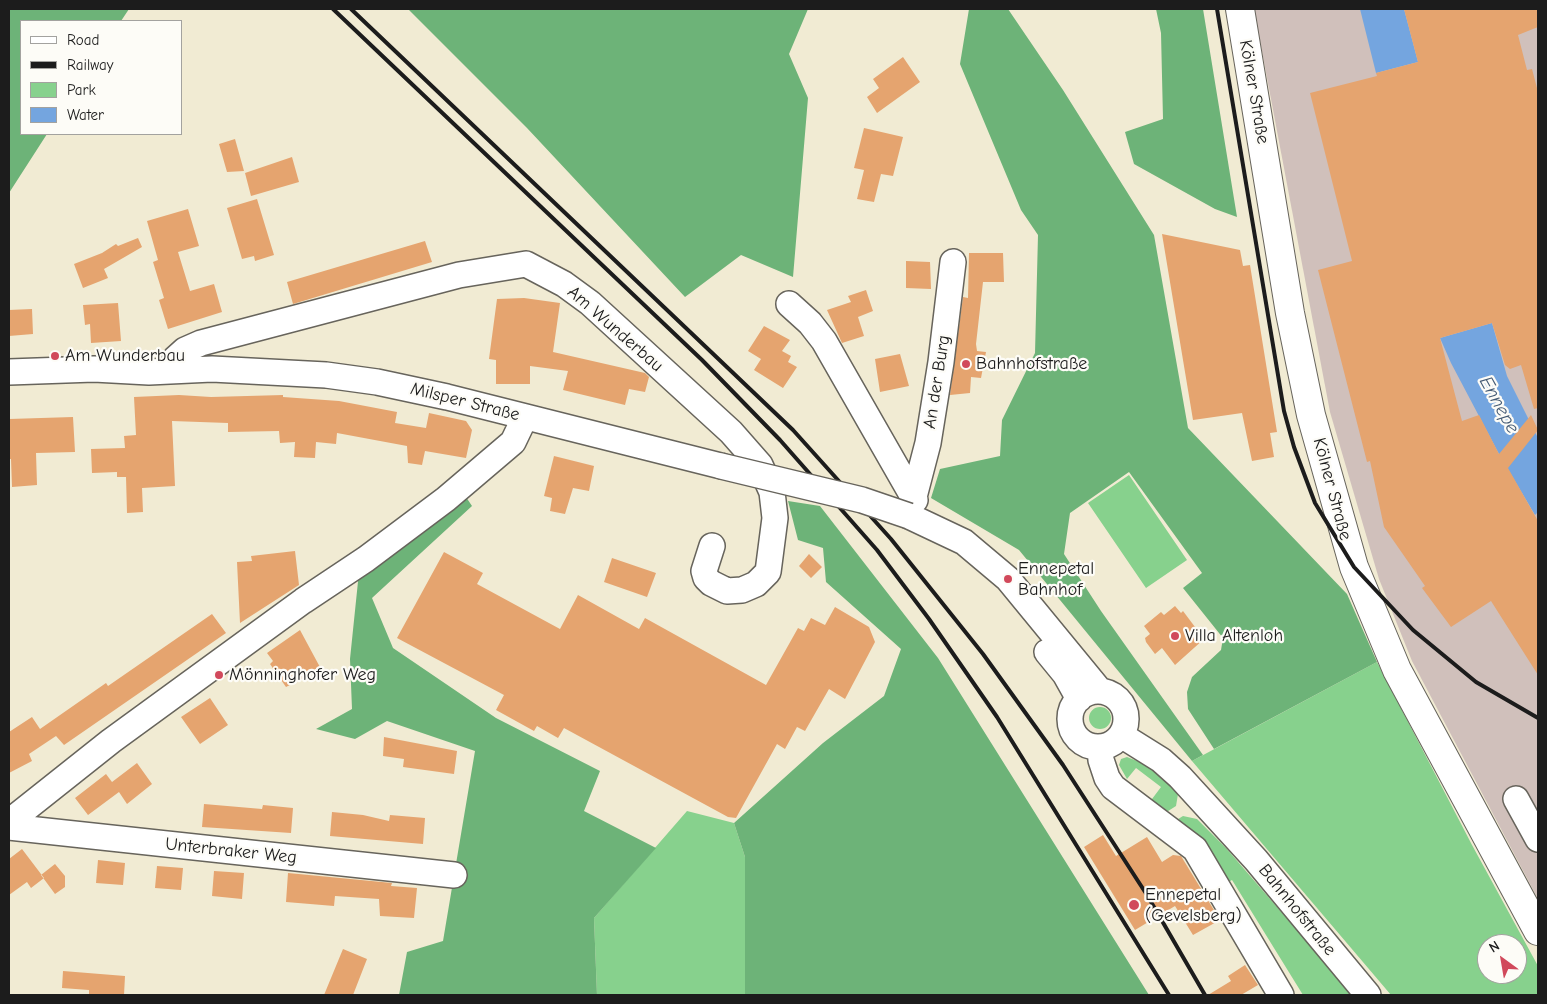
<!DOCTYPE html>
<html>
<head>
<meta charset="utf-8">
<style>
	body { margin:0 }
	#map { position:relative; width:1547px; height:1004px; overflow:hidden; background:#f1ebd3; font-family:"Comic Neue",sans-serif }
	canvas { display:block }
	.frame { position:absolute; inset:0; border:10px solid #1c1c1c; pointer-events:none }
	.legend { position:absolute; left:20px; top:20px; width:162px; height:115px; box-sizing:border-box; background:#fdfcf7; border:1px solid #a3a29f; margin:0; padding:6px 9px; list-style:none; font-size:15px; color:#1c1c1c }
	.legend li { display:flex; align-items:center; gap:10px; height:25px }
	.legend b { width:25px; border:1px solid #a3a29f }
	.north { position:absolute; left:1477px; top:934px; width:50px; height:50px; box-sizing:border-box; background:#fdfcf7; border:1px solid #a3a29f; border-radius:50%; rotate:328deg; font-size:14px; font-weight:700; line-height:20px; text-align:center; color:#1c1c1c }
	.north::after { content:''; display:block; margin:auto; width:18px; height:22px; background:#d1495b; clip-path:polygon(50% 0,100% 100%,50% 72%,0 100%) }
</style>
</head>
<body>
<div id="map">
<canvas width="1547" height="1004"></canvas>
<div class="frame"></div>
<ul class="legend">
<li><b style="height:6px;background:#fff"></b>Road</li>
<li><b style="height:6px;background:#1c1c1c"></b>Railway</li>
<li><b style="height:14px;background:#87d18d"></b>Park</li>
<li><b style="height:14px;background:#74a5df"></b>Water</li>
</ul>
<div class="north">N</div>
</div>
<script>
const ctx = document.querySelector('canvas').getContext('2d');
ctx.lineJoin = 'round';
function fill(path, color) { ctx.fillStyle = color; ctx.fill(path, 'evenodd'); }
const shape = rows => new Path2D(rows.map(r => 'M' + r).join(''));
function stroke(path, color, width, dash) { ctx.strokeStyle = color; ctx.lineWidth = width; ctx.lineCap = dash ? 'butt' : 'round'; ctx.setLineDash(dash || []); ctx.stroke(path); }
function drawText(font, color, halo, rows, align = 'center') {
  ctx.font = font + ' "Comic Neue",sans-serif'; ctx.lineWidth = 4.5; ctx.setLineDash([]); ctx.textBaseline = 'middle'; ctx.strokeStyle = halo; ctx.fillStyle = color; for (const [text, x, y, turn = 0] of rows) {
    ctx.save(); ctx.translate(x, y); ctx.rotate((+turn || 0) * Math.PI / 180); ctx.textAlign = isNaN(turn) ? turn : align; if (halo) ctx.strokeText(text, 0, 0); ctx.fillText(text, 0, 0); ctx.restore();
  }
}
const industrial = shape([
	[1254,9,1538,9,1538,899,1412,661,1379,579,1330,412]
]);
const green = shape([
	[1129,475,1187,560,1146,588,1088,503],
	[1377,662,1472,845,1538,966,1538,995,1391,995,1192,761],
	[1487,944,1517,944,1517,974,1487,974],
	'1089 718a11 11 0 1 1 22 0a11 11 0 1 1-22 0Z',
	[1127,757,1150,766,1173,786,1178,794,1176,806,1165,813,1153,804,1152,799,1161,787,1136,768,1127,779,1119,765,1121,759],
	[687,811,734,823,745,857,745,995,597,995,594,918],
	[1183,816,1197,819,1226,848,1353,995,1303,995,1232,880,1227,883,1175,821]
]);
const forest = shape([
	[9,9,129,9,121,21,21,21,21,134,47,134,9,193],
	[408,9,808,9,789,54,808,98,793,277,741,255,685,297,527,128],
	[969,9,1008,9,1063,90,1154,235,1188,428,1347,594,1377,662,1214,749,1188,709,1187,692,1192,677,1221,650,1223,638,1183,588,1202,573,1129,472,1070,513,1064,554,1101,611,1203,755,1192,761,1019,550,931,498,940,469,1000,456,1002,420,1035,353,1038,235,1021,210,960,64],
	[1156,9,1203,9,1237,217,1215,209,1134,164,1125,132,1163,119,1161,33],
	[460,488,472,506,372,598,393,648,496,718,600,771,584,811,656,848,594,918,597,995,399,995,407,952,443,941,475,751,387,721,355,739,316,729,352,709,350,659,359,572],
	[788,501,820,506,938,658,1149,995,745,995,745,857,734,823,823,743,884,696,901,649,826,582,823,548,798,540]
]);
const water = shape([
	[1360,9,1404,9,1418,62,1376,73],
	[1492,323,1507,376,1538,438,1538,512,1535,515,1499,454,1451,363,1440,338]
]);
const building = shape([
	[1404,9,1538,9,1538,27,1518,35,1527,70,1532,69,1538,92,1538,408,1534,409,1521,365,1510,369,1505,365,1492,323,1440,338,1462,421,1479,415,1499,454,1531,415,1538,430,1508,468,1538,521,1538,675,1491,601,1451,627,1422,588,1425,586,1384,527,1370,461,1367,462,1318,270,1352,261,1310,93,1377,76,1376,73,1418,62],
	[903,57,920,82,877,113,867,97,879,88,873,79],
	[864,128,903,137,893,176,881,174,874,202,857,199,864,170,854,168],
	[235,139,244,171,227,172,219,144],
	[292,157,299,182,251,196,245,173],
	[257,199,274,255,255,261,254,256,242,259,227,208],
	[188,209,199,246,178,252,190,291,214,284,222,312,168,329,159,300,164,298,153,262,158,260,147,221],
	[1162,234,1240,250,1243,266,1250,265,1277,432,1270,433,1274,457,1252,461,1242,413,1193,420],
	[138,238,142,247,104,269,108,278,83,288,74,264,102,253,116,244,118,246],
	[425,241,432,262,293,304,287,282],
	[969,253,1003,253,1004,282,983,282,976,344,977,351,986,352,981,378,971,377,970,393,950,395,963,297,968,298],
	[906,261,930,262,931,289,906,288],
	[866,290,873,311,858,317,864,336,842,343,827,310,851,302,848,296],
	[524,298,560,303,553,352,645,373,649,377,645,392,629,389,625,405,563,390,568,371,530,366,530,384,496,384,496,360,489,359,497,299],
	[118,303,121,341,91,343,90,324,85,325,83,305],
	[32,309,33,334,9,336,9,310],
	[764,326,790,340,782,351,791,356,788,362,797,367,783,388,754,370,761,359,748,351],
	[900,354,909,386,880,392,875,359],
	[179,395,211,397,283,395,283,397,339,401,397,412,395,423,426,428,429,413,466,421,472,430,466,458,425,451,422,465,408,463,407,446,337,433,336,444,316,442,315,458,294,457,295,442,280,443,279,431,228,432,228,423,172,421,175,486,142,488,143,512,127,513,126,477,117,477,117,472,92,473,91,449,125,448,124,436,136,435,134,397],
	[73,417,75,452,36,453,37,485,12,487,11,459,9,459,9,419],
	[554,456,594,466,589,491,573,488,565,514,550,511,552,498,544,496],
	[295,551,299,585,240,623,237,562,252,561,251,556],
	[444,552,483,573,477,584,560,629,578,595,639,629,645,618,766,685,798,628,804,631,811,618,825,625,835,607,869,627,875,642,845,699,829,689,805,731,797,727,785,749,777,744,736,818,728,817,564,728,558,738,537,726,534,731,496,710,504,695,397,638],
	[809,554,822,567,811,578,799,566],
	[612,558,656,573,647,597,604,582],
	[1175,606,1181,613,1183,611,1204,639,1175,665,1162,648,1155,654,1146,642,1145,638,1150,634,1144,626,1161,612,1164,615],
	[212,614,226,633,64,745,56,736,29,754,32,761,9,773,9,732,32,717,40,729,106,683,108,686],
	[300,630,321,669,286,687,270,664,273,661,267,653],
	[210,698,228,725,200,744,181,717],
	[384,737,457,751,454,774,403,767,404,759,383,756],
	[137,763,152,784,127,804,119,792,88,815,75,798,106,774,112,782],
	[204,804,262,809,263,805,293,808,291,833,202,827],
	[332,812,363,815,389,821,390,815,425,818,423,844,330,836],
	[1103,835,1116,856,1147,837,1162,862,1173,855,1181,856,1220,920,1193,935,1175,906,1135,930,1084,847],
	[22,849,44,878,31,888,27,882,9,895,9,859],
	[98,860,125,863,123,885,96,883],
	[55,864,65,876,65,887,55,894,41,875],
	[157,866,183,868,181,890,155,888],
	[214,871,244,873,242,899,212,896],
	[288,873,392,883,391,886,417,888,414,918,380,916,379,899,335,896,334,906,286,902],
	[343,949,367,959,353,995,324,995],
	[1245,965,1258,985,1241,995,1208,995,1231,981,1228,976],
	[63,971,125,976,124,995,89,995,89,990,62,988]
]);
const minor = shape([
	[953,262,941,362,928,443,909,516,964,542,1008,579,1100,691],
	[789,304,810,323,824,341,915,500],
	[173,371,175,359,185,350,201,343,459,275,526,264,564,284,590,303,731,432,760,465,772,492,775,518,768,572,756,584,742,590,727,591,711,583,706,578,704,571,712,546],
	[9,372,94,369,149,372,212,369,326,375,377,382,447,397,721,466],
	[1047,652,1065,674,1079,699],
	'1070 719a28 28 0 1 1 56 0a28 28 0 1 1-56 0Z',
	[1121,735,1161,760,1180,777,1256,860,1368,995],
	[1100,747,1101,760,1107,778,1113,787,1195,849,1281,995],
	[1516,799,1538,839],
	[9,822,111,741,303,601,366,559,446,499,513,442,525,417],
	[9,827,454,875]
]);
const major = shape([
	[1240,9,1290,313,1311,415,1354,567,1397,670,1538,931]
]);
const rail = shape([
	[333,9,702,360,780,440,877,550,929,619,997,717,1169,995],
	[351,9,793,430,891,539,983,654,1063,765,1147,895,1205,995],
	[1217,9,1284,411,1294,447,1315,503,1354,567,1413,630,1476,682,1538,718]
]);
const minorBridge = shape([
	[721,466,862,500,909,516]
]);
const markers = [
	[55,356,5,"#d1495b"],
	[966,364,5,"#d1495b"],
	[1008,579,5,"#d1495b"],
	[1175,636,5,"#d1495b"],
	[219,675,5,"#d1495b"],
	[1134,905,6,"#d1495b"]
];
const streetNames = [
	["Kölner Straße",1254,92,80],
	["Am Wunderbau",615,329,41],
	["An der Burg",937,382,-81],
	["Milsper Straße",465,402,14],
	["Kölner Straße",1332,489,75],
	["Unterbraker Weg",231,851,6],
	["Bahnhofstraße",1297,910,51]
];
const poiNames = [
	["Am Wunderbau",65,356],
	["Bahnhofstraße",976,364],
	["Ennepetal",1018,569],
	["Bahnhof",1018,590],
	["Villa Altenloh",1185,636],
	["Mönninghofer Weg",229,675],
	["Ennepetal",1145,895],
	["(Gevelsberg)",1145,916]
];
const waterNames = [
	["Ennepe",1499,405,61]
];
fill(industrial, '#d0c0bb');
fill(green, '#87d18d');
fill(forest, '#6db378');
fill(water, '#74a5df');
fill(building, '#e5a46f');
stroke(minor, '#67645c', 28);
stroke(major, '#67645c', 30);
stroke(minor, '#fff', 25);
stroke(major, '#fff', 28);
stroke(rail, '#1c1c1c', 4);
stroke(minorBridge, '#67645c', 28, []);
stroke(minorBridge, '#fff', 25);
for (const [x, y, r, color] of markers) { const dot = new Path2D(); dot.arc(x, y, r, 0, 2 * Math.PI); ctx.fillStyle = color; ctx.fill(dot); stroke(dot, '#fdfcf7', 2); }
drawText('18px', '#1c1c1c', '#fdfcf7', streetNames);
drawText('18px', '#1c1c1c', '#fdfcf7', poiNames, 'left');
drawText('italic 19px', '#445a74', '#fdfcf7', waterNames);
</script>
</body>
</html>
